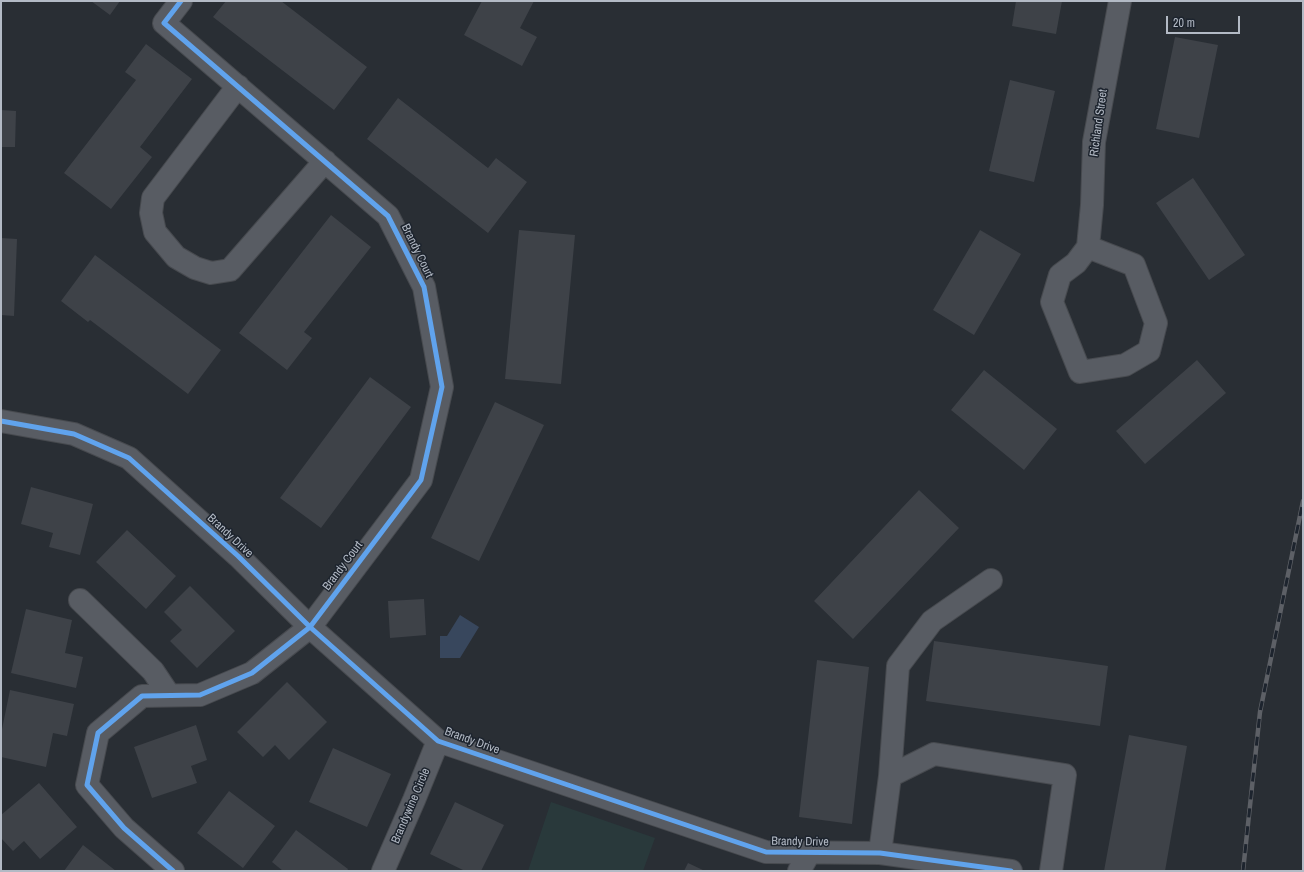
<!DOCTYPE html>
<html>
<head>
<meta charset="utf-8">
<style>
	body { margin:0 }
	#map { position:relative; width:1304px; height:872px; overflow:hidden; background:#292e34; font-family:"Archivo Narrow",sans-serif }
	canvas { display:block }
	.frame { position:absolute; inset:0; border:2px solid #b3bac5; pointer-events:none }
	.scale { position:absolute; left:1166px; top:16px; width:74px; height:18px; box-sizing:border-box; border:2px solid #b3bac5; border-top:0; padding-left:5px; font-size:12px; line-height:14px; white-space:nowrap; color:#b3bac5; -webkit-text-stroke:3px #1d242e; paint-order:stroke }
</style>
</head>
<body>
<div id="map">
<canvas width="1304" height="872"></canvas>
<div class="frame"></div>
<div class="scale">20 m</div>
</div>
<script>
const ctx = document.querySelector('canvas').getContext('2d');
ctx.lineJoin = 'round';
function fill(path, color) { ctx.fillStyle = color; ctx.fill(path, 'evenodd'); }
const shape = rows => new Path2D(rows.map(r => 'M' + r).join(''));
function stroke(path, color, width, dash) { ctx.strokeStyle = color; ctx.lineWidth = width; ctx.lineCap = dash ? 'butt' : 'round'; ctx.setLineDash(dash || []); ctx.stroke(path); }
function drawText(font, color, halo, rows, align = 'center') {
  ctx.font = font + ' "Archivo Narrow",sans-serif'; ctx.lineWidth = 3; ctx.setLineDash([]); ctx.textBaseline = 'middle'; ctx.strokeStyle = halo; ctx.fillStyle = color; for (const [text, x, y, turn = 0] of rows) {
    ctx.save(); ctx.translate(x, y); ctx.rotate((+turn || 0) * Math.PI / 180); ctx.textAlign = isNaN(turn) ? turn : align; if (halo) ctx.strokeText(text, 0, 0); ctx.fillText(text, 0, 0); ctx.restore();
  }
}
const green = shape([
	[551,802,655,838,643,871,528,871]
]);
const water = shape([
	[460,615,479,627,460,658,440,658,440,636,447,636]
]);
const building = shape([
	[91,1,120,1,110,15],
	[226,1,281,1,367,67,334,110,213,17],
	[482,1,534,1,520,28,537,37,522,66,464,35],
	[1016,1,1062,1,1056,34,1012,26],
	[1175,37,1218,45,1199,138,1156,129],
	[146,44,192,79,140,147,152,157,111,209,64,173,136,80,125,72],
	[1010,80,1055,91,1034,182,989,171],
	[398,98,488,168,496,158,527,182,488,233,367,139],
	[1,110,16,111,15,147,1,147],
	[1193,178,1245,255,1209,280,1156,203],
	[331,215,371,247,304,332,312,338,287,370,239,333],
	[519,230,575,235,561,384,505,379],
	[980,230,1021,254,974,335,933,310],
	[1,238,17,239,14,316,1,315],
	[95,255,221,350,188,394,90,320,88,322,61,301],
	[1197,360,1226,393,1145,464,1116,431],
	[984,370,1057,429,1024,470,951,410],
	[370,377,411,407,321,528,280,498],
	[495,402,544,425,479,561,431,538],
	[31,487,93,504,80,555,49,547,53,533,21,524],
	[919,490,959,528,853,639,814,601],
	[127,530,176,576,146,609,96,562],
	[190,586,235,631,197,668,170,641,182,630,164,612],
	[424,599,426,635,390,638,388,601],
	[26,609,72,620,65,653,83,657,76,688,11,673],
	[934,641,1108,666,1100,726,926,701],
	[817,660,869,667,852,824,799,817],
	[287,682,327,722,289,760,275,745,263,757,237,732],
	[10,690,74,704,67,736,53,733,46,767,1,757,1,734],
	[196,725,207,760,191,766,197,783,152,798,134,747],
	[1129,735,1187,746,1165,871,1104,871],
	[333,748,391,774,367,827,309,802],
	[39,783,77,827,40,859,24,841,13,851,1,838,1,815],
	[229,791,275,826,243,868,197,833],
	[455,802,504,825,481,871,465,871,430,854],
	[296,830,348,869,347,871,283,871,272,862],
	[83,845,116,871,64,871],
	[688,863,705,871,684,871]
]);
const minor = shape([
	[238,86,153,198,151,213,155,232,176,257,195,268,211,273,230,270,325,161],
	[1088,247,1134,265,1156,323,1149,351,1125,365,1080,372,1052,302,1060,275,1076,263,1088,247],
	[1088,247,1092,205,1094,142,1120,1],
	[1,421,74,434,129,458,238,556,310,627,438,741,766,852,880,853,1011,871],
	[80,600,153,671,169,695],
	[890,776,934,754,1065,775,1051,871],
	[880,853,890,776,898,666,932,621,991,580],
	[173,871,124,828,87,785,98,733,142,696,200,695,252,673,310,627,421,480,442,387,424,287,388,216,164,23,181,1],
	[383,871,414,800,438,741],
	[799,871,810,852]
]);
const rail = shape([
	[1243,871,1260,712,1303,501]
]);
const cycleway = shape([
	[1,421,74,434,129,458,238,556,310,627,438,741,766,852,880,853,1011,871],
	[173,871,124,828,87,785,98,733,142,696,200,695,252,673,310,627,421,480,442,387,424,287,388,216,164,23,181,1]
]);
const streetNames = [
	["Richland Street",1099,123,-82],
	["Brandy Court",417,251,64],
	["Brandy Drive",230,536,43],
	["Brandy Court",343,566,-53],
	["Brandy Drive",472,741,20],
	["Brandywine Circle",411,806,-67],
	["Brandy Drive",800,842,1]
];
fill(green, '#29393b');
fill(water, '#38475d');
fill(building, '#3e4248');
stroke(minor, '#474a4f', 24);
stroke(minor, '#585c63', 22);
stroke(rail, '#5d6066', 4.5);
stroke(rail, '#1d242e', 3, [9]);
stroke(cycleway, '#60a3ed', 5);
drawText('12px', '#b3bac5', '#1d242e', streetNames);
</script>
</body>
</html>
